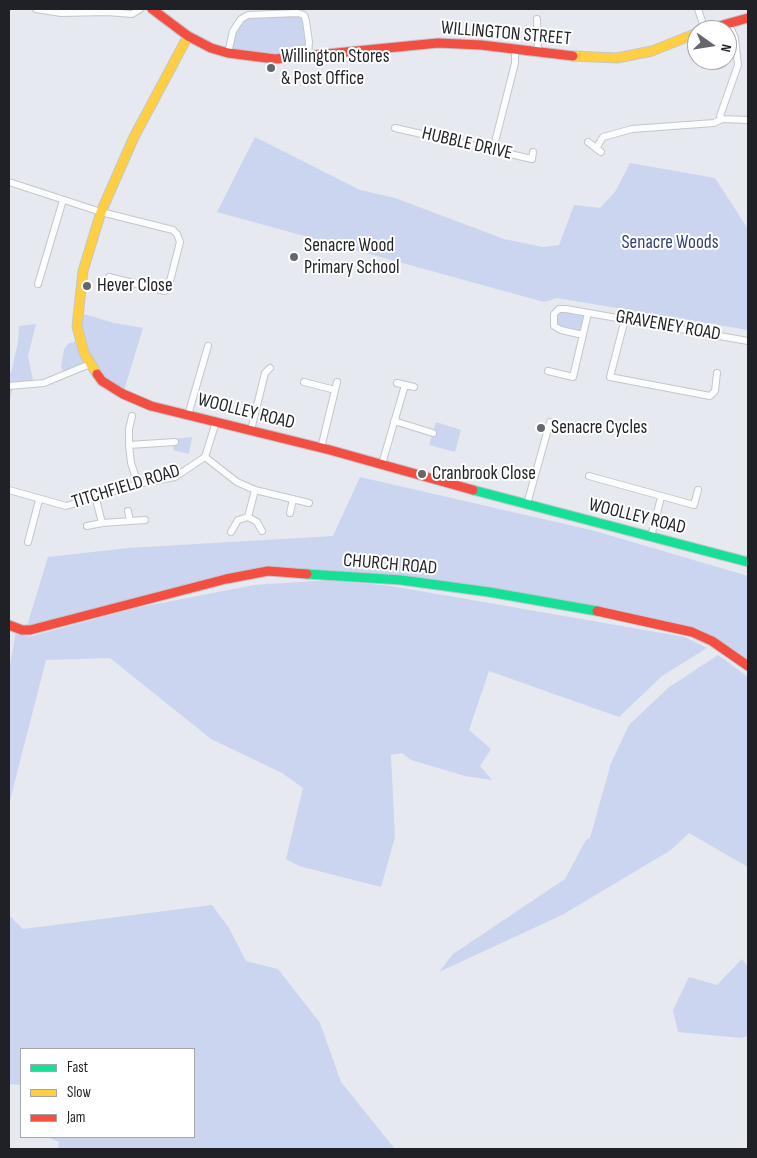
<!DOCTYPE html>
<html>
<head>
<meta charset="utf-8">
<style>
	body { margin:0 }
	#map { position:relative; width:757px; height:1158px; overflow:hidden; background:#e6e9f0; font-family:"Sofia Sans Condensed",sans-serif }
	canvas { display:block }
	.frame { position:absolute; inset:0; border:10px solid #1f2126; pointer-events:none }
	.legend { position:absolute; left:20px; top:1048px; width:175px; height:90px; box-sizing:border-box; background:#fff; border:1px solid #a5a6a8; margin:0; padding:6px 9px; list-style:none; font-size:15px; color:#1f2126 }
	.legend li { display:flex; align-items:center; gap:10px; height:25px }
	.legend b { width:25px; border:1px solid #a5a6a8 }
	.north { position:absolute; left:687px; top:20px; width:50px; height:50px; box-sizing:border-box; background:#fff; border:1px solid #a5a6a8; border-radius:50%; rotate:103deg; font-size:14px; font-weight:700; line-height:20px; text-align:center; color:#1f2126 }
	.north::after { content:''; display:block; margin:auto; width:18px; height:22px; background:#65676d; clip-path:polygon(50% 0,100% 100%,50% 72%,0 100%) }
</style>
</head>
<body>
<div id="map">
<canvas width="757" height="1158"></canvas>
<div class="frame"></div>
<ul class="legend">
<li><b style="height:6px;background:#16e098"></b>Fast</li>
<li><b style="height:6px;background:#ffcf43"></b>Slow</li>
<li><b style="height:6px;background:#f24e42"></b>Jam</li>
</ul>
<div class="north">N</div>
</div>
<script>
const ctx = document.querySelector('canvas').getContext('2d');
ctx.lineJoin = 'round';
function fill(path, color) { ctx.fillStyle = color; ctx.fill(path, 'evenodd'); }
const shape = rows => new Path2D(rows.map(r => 'M' + r).join(''));
function stroke(path, color, width, dash) { ctx.strokeStyle = color; ctx.lineWidth = width; ctx.lineCap = dash ? 'butt' : 'round'; ctx.setLineDash(dash || []); ctx.stroke(path); }
function drawText(font, color, halo, rows, align = 'center') {
  ctx.font = font + ' "Sofia Sans Condensed",sans-serif'; ctx.lineWidth = 4; ctx.setLineDash([]); ctx.textBaseline = 'middle'; ctx.strokeStyle = halo; ctx.fillStyle = color; for (const [text, x, y, turn = 0] of rows) {
    ctx.save(); ctx.translate(x, y); ctx.rotate((+turn || 0) * Math.PI / 180); ctx.textAlign = isNaN(turn) ? turn : align; if (halo) ctx.strokeText(text, 0, 0); ctx.fillText(text, 0, 0); ctx.restore();
  }
}
const green = shape([
	[248,15,304,15,308,57,228,53,233,31],
	[255,137,360,190,395,198,504,239,543,247,559,245,574,205,600,208,615,192,630,163,715,178,748,229,748,330,557,298,544,302,217,212],
	[559,309,588,313,583,335,554,326],
	[77,312,114,323,143,328,123,394,90,364,64,374,61,367,64,349,69,343,79,341],
	[36,324,28,356,34,385,13,387,9,402,9,373,11,373,18,342,19,326],
	[436,422,461,430,455,452,429,445],
	[192,437,189,454,173,450,175,439],
	[360,477,595,531,748,576,748,659,698,628,442,581,274,567,27,626,48,557,128,548,333,536],
	[329,580,391,586,685,637,707,648,662,676,619,717,489,671,469,730,491,749,480,766,492,780,465,776,411,760,402,753,391,755,395,837,381,887,299,866,286,859,303,788,282,773,211,739,110,658,46,660,9,804,9,671,16,631,29,637,136,608,254,585],
	[718,655,748,677,748,867,689,833,671,850,562,915,439,972,453,954,565,879,586,840,590,838,611,763,629,725,668,688],
	[212,905,229,928,246,961,278,969,320,1023,341,1082,395,1149,58,1149,59,1142,47,1137,194,1137,194,1049,21,1049,21,1085,9,1084,9,915,23,929],
	[742,959,748,967,748,1036,741,1038,678,1032,673,1010,689,977,717,985]
]);
const street = shape([
	[36,9,61,13,107,12,132,14,140,9],
	[698,9,705,30],
	[537,19,538,52],
	[228,53,233,31,241,19,248,15,298,13,304,15,306,21,309,42,308,57],
	[722,119,720,116,738,65,735,38,728,22],
	[722,119,748,120],
	[395,128,532,159,533,152],
	[588,142,601,152],
	[597,147,603,137,632,129,714,123,722,119],
	[493,150,515,63,515,49],
	[9,182,101,212,173,230,177,234,180,242,169,285,165,291,109,277],
	[38,284,63,200],
	[625,319,610,377,710,396,715,391,717,373],
	[583,335,561,330,554,326,554,314,559,309,566,309,748,341],
	[548,371,573,377,588,313],
	[304,382,335,390],
	[397,383,414,387],
	[9,386,44,383,90,364],
	[188,415,208,346],
	[132,416,129,429,129,445,131,463,138,484],
	[394,421,433,433],
	[251,430,265,373,270,368],
	[129,445,175,442],
	[321,448,337,382],
	[205,457,237,482,255,490,309,503],
	[382,464,405,385],
	[589,476,694,505,698,490],
	[9,490,66,506,138,484,175,477,205,457,216,422],
	[96,499,102,523],
	[527,504,550,422],
	[128,511,130,521],
	[290,513,293,499],
	[248,517,255,490],
	[87,526,102,523,145,520],
	[231,532,238,520,248,517,257,522,262,531],
	[651,537,661,497],
	[28,542,39,500]
]);
const fast = shape([
	[473,490,748,562],
	[307,574,401,580,489,592,597,611]
]);
const slow = shape([
	[573,56,617,58,652,51,697,33],
	[97,374,84,353,77,326,83,271,101,212,134,137,188,36]
]);
const jam = shape([
	[152,9,188,36,211,48,228,53,275,59,438,43,481,45,573,56],
	[705,30,748,18],
	[97,374,102,381,123,394,151,406,330,450,473,490],
	[597,611,692,632,712,641,748,666],
	[9,625,22,630,30,630,226,579,268,571,307,574]
]);
const markers = [
	[271,68,5,"#65676d"],
	[294,257,5,"#65676d"],
	[87,286,5,"#65676d"],
	[541,428,5,"#65676d"],
	[422,474,5,"#65676d"]
];
const streetNames = [
	["WILLINGTON STREET",506,34,5],
	["HUBBLE DRIVE",467,144,13],
	["GRAVENEY ROAD",668,326,10],
	["WOOLLEY ROAD",246,412,14],
	["TITCHFIELD ROAD",126,487,-17],
	["WOOLLEY ROAD",637,517,14],
	["CHURCH ROAD",390,565,5]
];
const poiNames = [
	["Willington Stores",281,57],
	["& Post Office",281,79],
	["Senacre Wood",304,246],
	["Primary School",304,268],
	["Hever Close",97,286],
	["Senacre Cycles",551,428],
	["Cranbrook Close",432,474]
];
const parkNames = [
	["Senacre Woods",670,243]
];
fill(green, '#cbd5ef');
stroke(street, '#c4c6cb', 8);
stroke(fast, '#c4c6cb', 11);
stroke(slow, '#c4c6cb', 11);
stroke(jam, '#c4c6cb', 11);
stroke(street, '#fbfcfd', 6);
stroke(fast, '#16e098', 9);
stroke(slow, '#ffcf43', 9);
stroke(jam, '#f24e42', 9);
for (const [x, y, r, color] of markers) { const dot = new Path2D(); dot.arc(x, y, r, 0, 2 * Math.PI); ctx.fillStyle = color; ctx.fill(dot); stroke(dot, '#fff', 2); }
drawText('19px', '#1f2126', '#fff', streetNames);
drawText('19px', '#1f2126', '#fff', poiNames, 'left');
drawText('19px', '#314179', '#fff', parkNames);
</script>
</body>
</html>
